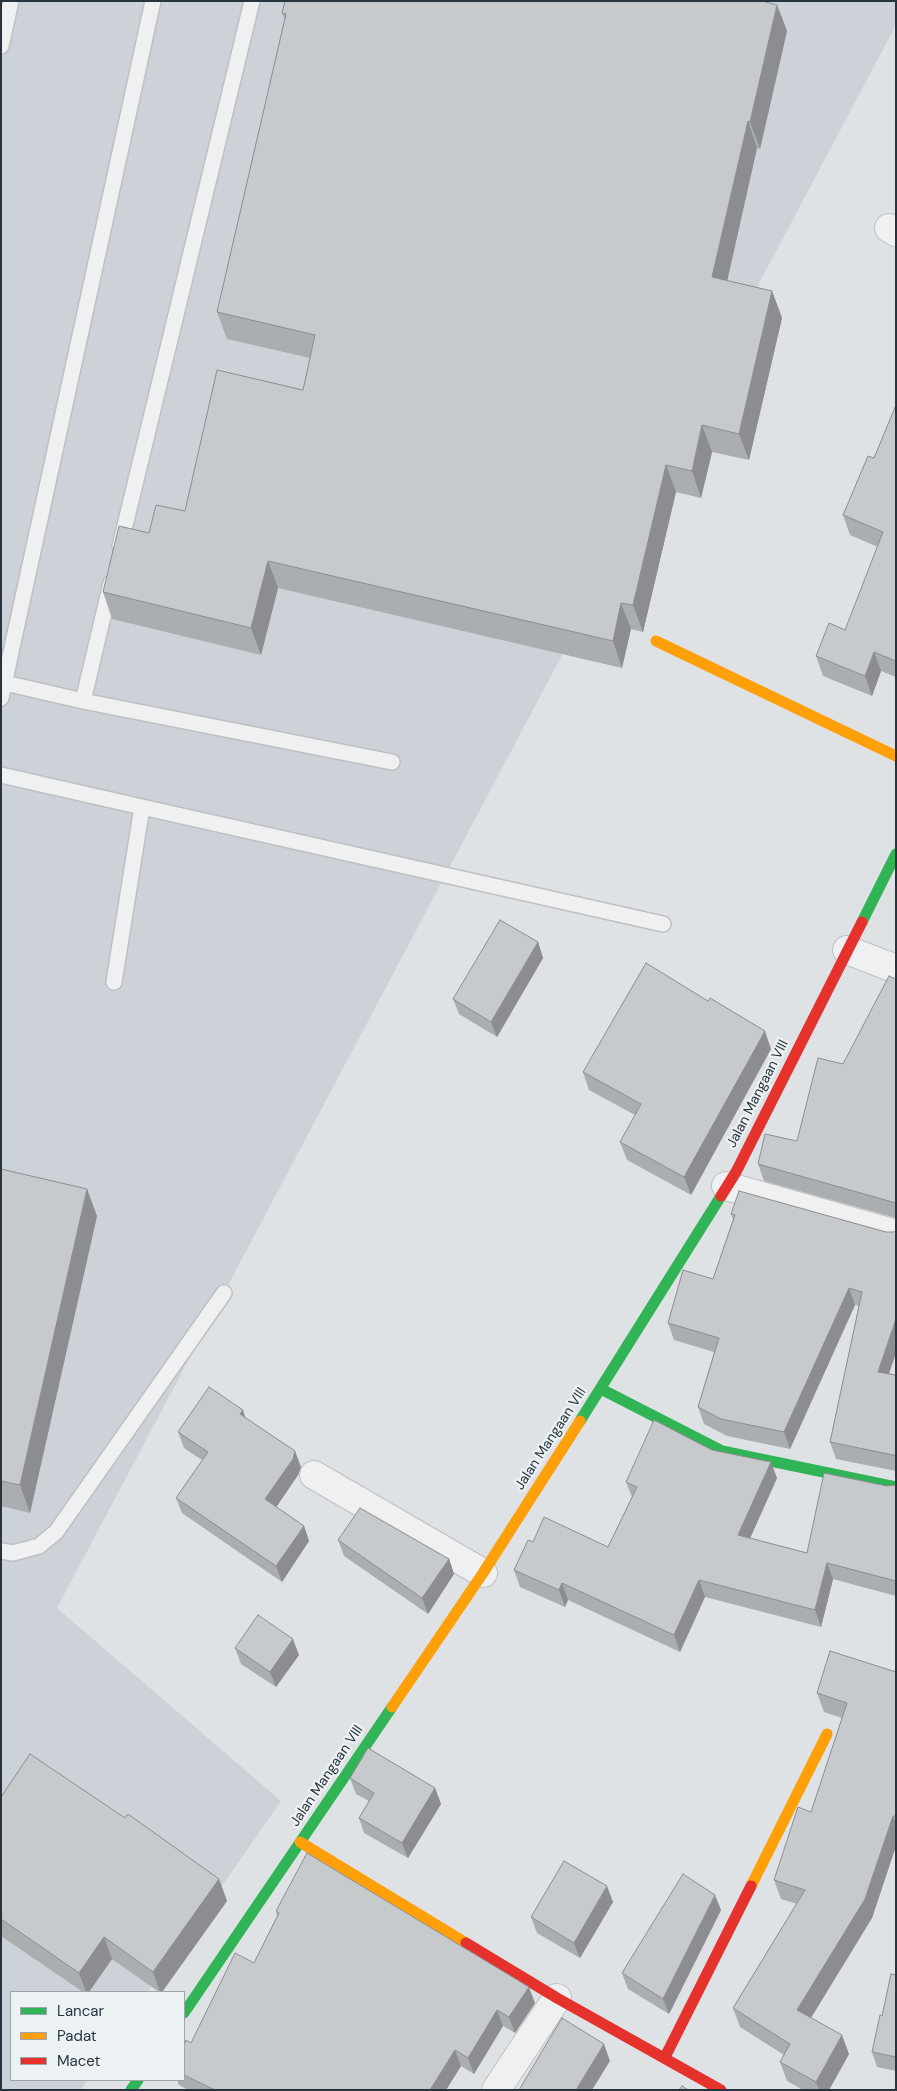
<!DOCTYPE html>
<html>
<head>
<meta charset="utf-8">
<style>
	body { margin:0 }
	#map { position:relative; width:897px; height:2091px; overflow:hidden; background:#dfe2e5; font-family:"DM Sans",sans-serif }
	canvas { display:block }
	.frame { position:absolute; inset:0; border:2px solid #27333d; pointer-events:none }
	.legend { position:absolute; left:10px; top:1991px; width:175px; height:90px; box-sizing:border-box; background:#ecf1f4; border:1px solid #9da5ab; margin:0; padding:6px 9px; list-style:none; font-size:15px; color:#27333d }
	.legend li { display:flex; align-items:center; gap:10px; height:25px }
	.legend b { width:25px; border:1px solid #9da5ab }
</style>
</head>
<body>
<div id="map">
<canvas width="897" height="2091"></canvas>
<div class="frame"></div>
<ul class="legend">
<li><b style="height:6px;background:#30b455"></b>Lancar</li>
<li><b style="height:6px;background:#ff9f0a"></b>Padat</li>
<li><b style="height:6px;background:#e5322d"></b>Macet</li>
</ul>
</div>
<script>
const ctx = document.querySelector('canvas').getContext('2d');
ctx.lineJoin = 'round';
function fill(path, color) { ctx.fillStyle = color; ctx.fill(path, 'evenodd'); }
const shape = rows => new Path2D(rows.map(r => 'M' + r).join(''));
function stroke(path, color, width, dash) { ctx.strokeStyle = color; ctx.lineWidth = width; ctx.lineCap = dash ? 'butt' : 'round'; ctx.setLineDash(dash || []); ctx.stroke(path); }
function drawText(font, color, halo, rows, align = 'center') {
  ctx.font = font + ' "DM Sans",sans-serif'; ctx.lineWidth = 4.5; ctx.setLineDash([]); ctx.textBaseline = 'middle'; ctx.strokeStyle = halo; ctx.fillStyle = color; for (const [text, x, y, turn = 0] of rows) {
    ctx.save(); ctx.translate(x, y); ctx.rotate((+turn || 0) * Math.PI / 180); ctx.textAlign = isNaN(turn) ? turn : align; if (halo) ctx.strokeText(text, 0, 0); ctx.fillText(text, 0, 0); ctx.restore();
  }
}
const built = shape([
	[1,1,896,1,896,25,57,1608,281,1801,148,1992,11,1992,11,2080,87,2080,81,2090,1,2090]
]);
const lane = shape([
	[1,46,11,1],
	[120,546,252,1],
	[5,683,83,701,392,762],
	[1,698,153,1],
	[83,701,111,583],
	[1,775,142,807,114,982],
	[142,807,663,924],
	[1,1551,13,1553,39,1546,56,1532,224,1293]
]);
const street = shape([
	[889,228,896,232],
	[847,950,896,969],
	[726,1186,896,1234],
	[314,1475,483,1573],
	[496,2090,557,1998]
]);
const fast = shape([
	[862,922,896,854],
	[601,1389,722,1451,896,1487],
	[580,1421,721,1196],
	[184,2013,392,1707],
	[131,2090,138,2080]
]);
const slow = shape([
	[656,641,896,756],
	[392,1707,483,1573,580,1421],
	[300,1842,466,1943],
	[751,1886,827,1734]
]);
const jam = shape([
	[721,1196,736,1172,862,922],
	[466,1943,557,1998,721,2090],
	[665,2057,751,1886]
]);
const wall = shape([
	[777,5,787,31,760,149,757,148,727,281,772,291,782,318,749,460,712,452,701,498,676,492,643,632,631,629,622,668,278,588,261,655,112,619,103,592,149,533,185,511,303,390,310,358,227,339,217,312,285,19,282,13],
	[896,405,896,677,881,671,872,696,823,676,816,656,845,630,878,547,850,535,843,515,874,458],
	[538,942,543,958,497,1037,459,1014,453,999],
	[896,979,896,1218,764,1181,758,1164,797,1141],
	[771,1049,691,1195,627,1160,620,1142,635,1115,589,1090,583,1072],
	[1,1169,97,1216,30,1513,1,1506],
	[731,1214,886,1232,894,1232,896,1231,896,1353,889,1373,896,1375,896,1471,836,1459,830,1442,859,1306,855,1305,790,1449,727,1436,704,1424,698,1407,714,1352,674,1340,668,1323,713,1279,733,1219],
	[245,1418,301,1467,298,1475,276,1507,304,1526,309,1541,282,1582,182,1513,176,1498,202,1460,184,1448,178,1432],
	[712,1450,777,1478,750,1538,807,1553,887,1486,896,1485,896,1596,833,1579,821,1627,705,1597,680,1652,568,1600,565,1607,520,1587,514,1570,533,1542,608,1547,632,1497,626,1482],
	[338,1540,449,1559,454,1574,428,1614,344,1556],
	[235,1648,299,1655,276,1687,241,1664],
	[896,1672,896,1846,872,1918,811,2018,849,2054,829,2090,803,2090,787,2081,780,2062,784,2055,740,2027,733,2008,797,1904,781,1899,774,1880,811,1812,842,1718,824,1712,817,1693],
	[350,1778,435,1788,441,1804,408,1858,364,1833,359,1818,369,1801,356,1794],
	[1,1797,125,1818,219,1879,227,1901,162,1992,159,1992,112,1959,89,1992,83,1992,1,1936],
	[613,1902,580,1958,537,1933,531,1917],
	[721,1910,669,2014,628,1989,622,1973],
	[276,1911,535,2003,515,2033,503,2026,474,2074,461,2066,446,2090,188,2090,179,2085,177,2080,184,2080,184,2046,191,2043,254,1963,277,1916],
	[896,1975,896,2071,877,2067,872,2052,882,2016]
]);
const shadedWall = shape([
	[777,5,787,31,760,149,750,122],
	[748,121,757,148,722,304,712,277],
	[772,291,782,318,749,460,739,434],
	[702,425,712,452,701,498,692,471],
	[666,465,676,492,643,632,633,605],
	[268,561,278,588,261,655,251,628],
	[621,603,631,629,622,668,613,641],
	[874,652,881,671,872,696,865,676],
	[538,942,543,958,497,1037,491,1022],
	[765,1031,771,1049,691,1195,684,1177],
	[87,1189,97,1216,30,1513,20,1485],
	[849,1288,855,1305,790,1449,784,1432],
	[896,1319,896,1353,884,1388,878,1372],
	[243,1410,248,1426,240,1414],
	[295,1451,301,1467,298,1475,271,1515,265,1499],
	[771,1462,777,1478,744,1552,738,1535],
	[304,1526,309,1541,282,1582,276,1566],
	[449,1559,454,1574,428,1614,422,1598],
	[827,1563,833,1579,821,1627,815,1610],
	[699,1580,705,1597,680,1652,674,1635],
	[562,1583,568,1600,565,1607,559,1590],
	[293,1639,299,1655,276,1687,270,1672],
	[435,1788,441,1804,408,1858,402,1843],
	[893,1816,896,1824,896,1846,872,1918,804,2029,797,2010],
	[219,1879,227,1901,162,1992,160,1992,153,1972],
	[607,1886,613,1902,580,1958,574,1943],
	[715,1895,721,1910,669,2014,663,1999],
	[104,1937,112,1959,89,1992,86,1992,79,1973],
	[529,1987,535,2003,515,2033,509,2017],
	[497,2010,503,2026,474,2074,468,2058],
	[842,2035,849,2054,829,2090,819,2090,816,2082],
	[604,2044,610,2061,592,2090,576,2090],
	[455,2050,461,2066,446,2090,430,2090]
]);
const building = shape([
	[285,1,762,1,777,5,750,122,748,121,712,277,772,291,739,434,702,425,692,471,666,465,633,605,621,603,613,641,268,561,251,628,103,592,119,526,149,533,156,505,185,511,217,370,303,390,315,335,217,312,286,14,282,13,285,1],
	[896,405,896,661,874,652,865,676,816,656,829,623,845,630,883,532,843,515,868,456,874,458,896,405],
	[500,920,538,942,491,1022,453,999,500,920],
	[646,963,708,1001,710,998,765,1031,684,1177,620,1142,641,1104,583,1072,646,963],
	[889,976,896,979,896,1203,758,1164,765,1134,797,1141,818,1058,843,1064,889,976],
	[1,1169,87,1189,20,1485,1,1481,1,1169],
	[739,1191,886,1232,894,1232,896,1231,896,1319,878,1372,896,1375,896,1456,893,1455,830,1442,862,1292,849,1288,784,1432,721,1419,698,1407,719,1338,668,1323,683,1270,713,1279,735,1215,731,1214,739,1191],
	[209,1387,243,1410,240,1414,295,1451,293,1459,265,1499,304,1526,276,1566,176,1498,208,1452,178,1432,209,1387],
	[654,1420,712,1450,771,1462,738,1535,807,1553,824,1473,887,1486,896,1485,896,1581,827,1563,815,1610,699,1580,674,1635,562,1583,559,1590,514,1570,528,1540,533,1542,544,1517,608,1547,637,1487,626,1482,654,1420],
	[360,1508,449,1559,422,1598,338,1540,360,1508],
	[258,1615,293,1639,270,1672,235,1648,258,1615],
	[830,1651,896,1672,896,1816,893,1816,865,1899,797,2010,842,2035,816,2082,780,2062,790,2044,733,2008,805,1890,774,1880,798,1807,811,1812,847,1703,817,1693,830,1651],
	[368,1748,435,1788,402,1843,359,1818,374,1793,350,1778,368,1748],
	[30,1754,125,1818,128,1814,219,1879,153,1972,104,1937,79,1973,1,1919,1,1797,30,1754],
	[307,1853,529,1987,509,2017,497,2010,468,2058,455,2050,430,2090,215,2090,184,2075,184,2046,186,2040,191,2043,235,1953,254,1963,279,1913,276,1911,307,1853],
	[564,1861,607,1886,574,1943,531,1917,564,1861],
	[683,1874,715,1895,663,1999,622,1973,683,1874],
	[891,1974,896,1975,896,2057,872,2052,880,2015,882,2016,891,1974],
	[562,2018,604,2044,576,2090,519,2090,562,2018],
	[682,2086,688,2090,679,2090,682,2086]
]);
const streetNames = [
	["Jalan Mangaan VIII",758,1094,-63],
	["Jalan Mangaan VIII",551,1439,-57],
	["Jalan Mangaan VIII",327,1776,-56]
];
fill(built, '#cdd2d8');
stroke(lane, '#bec0c3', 18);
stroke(street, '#bec0c3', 30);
stroke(lane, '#eef0f1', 15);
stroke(street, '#eef0f1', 28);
stroke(fast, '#30b455', 11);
stroke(slow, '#ff9f0a', 11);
stroke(jam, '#e5322d', 11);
fill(wall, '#abaeb0');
fill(shadedWall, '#8b8d90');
fill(building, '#c7cacd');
stroke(building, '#8b8d90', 1);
drawText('14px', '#27333d', '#ecf1f4', streetNames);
</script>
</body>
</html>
